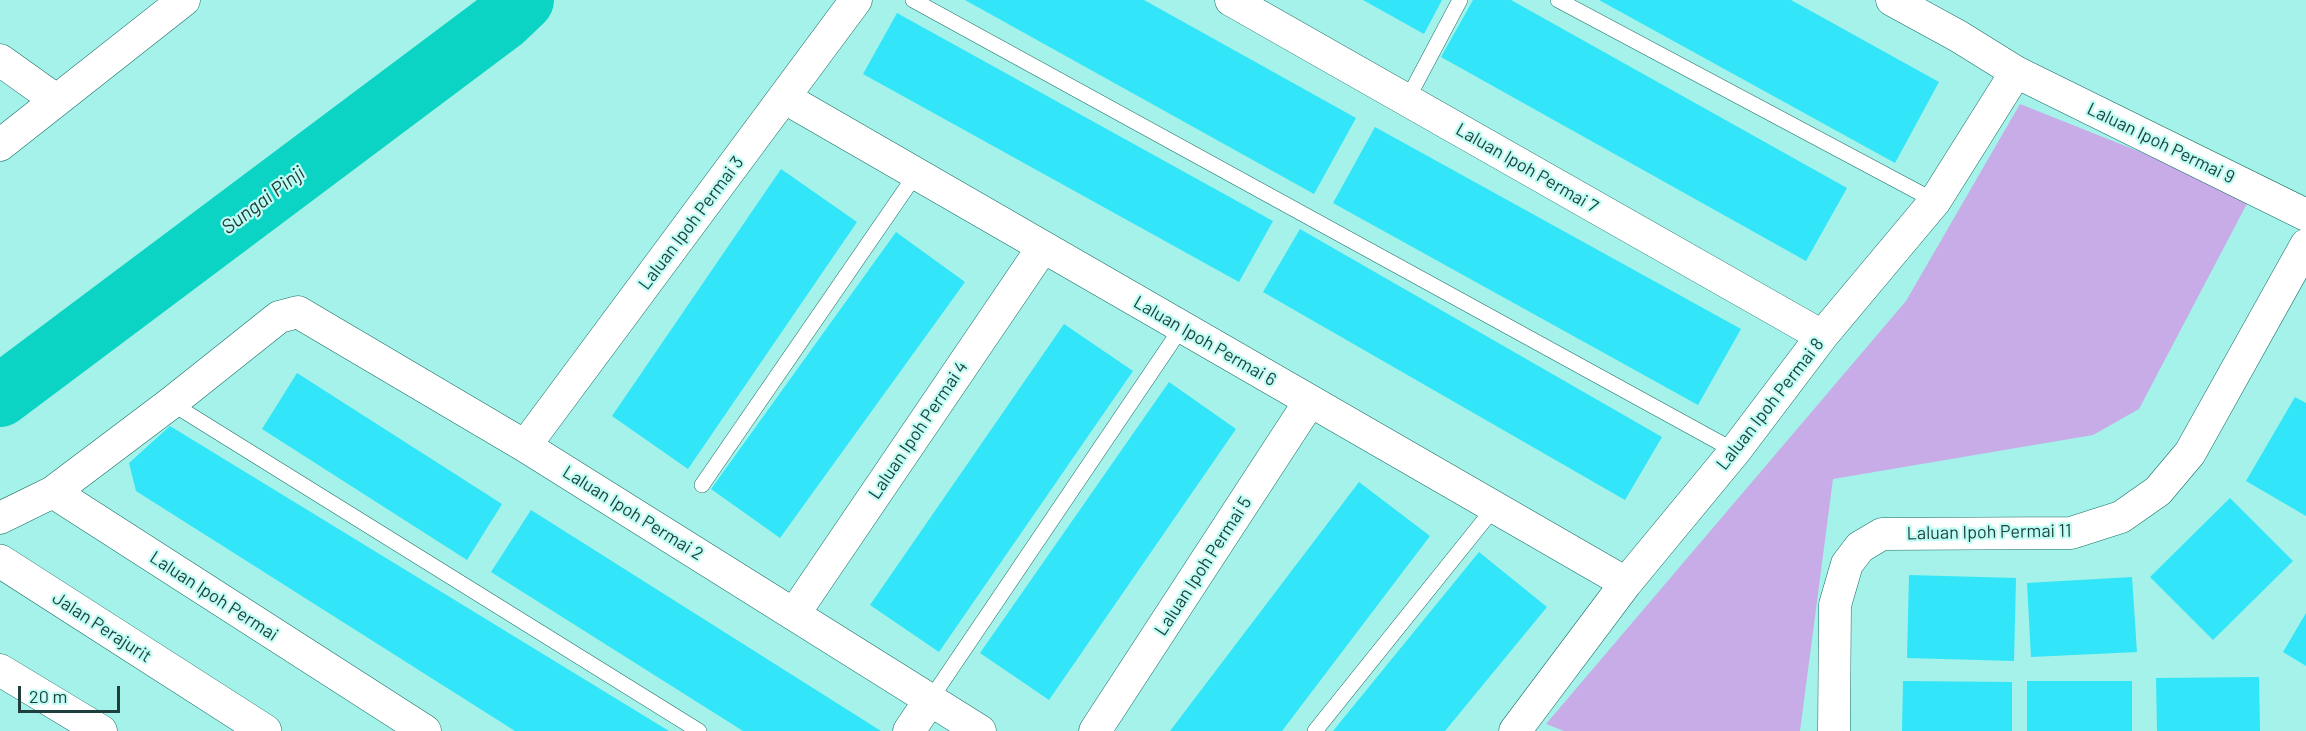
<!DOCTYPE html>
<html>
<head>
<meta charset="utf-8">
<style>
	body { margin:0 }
	#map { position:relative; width:2306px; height:731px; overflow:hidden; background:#a4f2e9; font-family:Barlow,sans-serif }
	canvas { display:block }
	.scale { position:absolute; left:18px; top:686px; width:102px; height:27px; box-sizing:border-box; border:3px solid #1e3f3b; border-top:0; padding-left:8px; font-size:18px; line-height:21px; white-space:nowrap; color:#1e3f3b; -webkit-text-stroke:4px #bffdf4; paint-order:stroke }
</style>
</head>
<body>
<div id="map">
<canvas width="2306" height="731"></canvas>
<div class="scale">20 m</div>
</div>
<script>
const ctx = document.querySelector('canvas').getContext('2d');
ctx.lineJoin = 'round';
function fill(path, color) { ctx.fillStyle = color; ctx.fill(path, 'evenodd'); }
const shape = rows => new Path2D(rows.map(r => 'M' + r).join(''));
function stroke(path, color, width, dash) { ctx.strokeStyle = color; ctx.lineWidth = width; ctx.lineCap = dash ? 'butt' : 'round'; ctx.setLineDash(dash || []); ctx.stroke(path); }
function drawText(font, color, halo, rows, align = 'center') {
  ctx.font = font + ' Barlow,sans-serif'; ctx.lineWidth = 4.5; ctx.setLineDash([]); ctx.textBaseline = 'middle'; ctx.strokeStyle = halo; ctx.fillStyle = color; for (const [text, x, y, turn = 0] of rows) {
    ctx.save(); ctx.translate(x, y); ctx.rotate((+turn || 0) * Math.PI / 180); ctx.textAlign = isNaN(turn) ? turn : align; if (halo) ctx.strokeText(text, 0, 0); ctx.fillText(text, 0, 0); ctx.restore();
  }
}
const green = shape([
	[2020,104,2251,196,2139,409,2093,435,1833,479,1800,731,1564,731,1546,724,1906,301]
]);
const river = shape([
	[0,396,502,20,523,0]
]);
const building = shape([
	[965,0,1144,0,1356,118,1314,194],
	[1363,0,1442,0,1424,34],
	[1473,0,1511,0,1847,188,1806,261,1441,57],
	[1599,0,1791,0,1939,82,1895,163],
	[897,13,1273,221,1239,282,863,74],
	[1375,127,1741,329,1698,405,1333,203],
	[781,169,857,222,688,469,612,416],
	[1300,229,1662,437,1625,500,1263,292],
	[896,232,965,282,780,538,711,489],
	[1064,324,1133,371,939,652,870,605],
	[297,373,502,504,467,560,262,429],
	[1169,382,1236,429,1049,700,980,653],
	[2295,397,2306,403,2306,516,2246,481],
	[170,426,669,731,515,731,136,491,129,463],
	[1359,482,1430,536,1282,731,1170,731],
	[2230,498,2293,561,2213,640,2150,577],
	[531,510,881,731,743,731,491,572],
	[1479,552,1547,607,1445,731,1333,731],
	[1909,575,2016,578,2014,661,1907,658],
	[2132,577,2137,652,2031,657,2027,583],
	[2306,613,2306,666,2283,652],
	[2259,677,2260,731,2157,731,2156,678],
	[1903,681,2012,682,2012,731,1902,731],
	[2027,681,2132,681,2132,731,2027,731]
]);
const service = shape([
	[913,0,1735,451],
	[1558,0,1935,201],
	[1407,100,1460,0],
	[171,403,699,731],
	[702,485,916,174],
	[930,700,1182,327],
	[1315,731,1494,508]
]);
const minor = shape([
	[1231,0,1822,336],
	[1892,0,1958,36,2016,72,2306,215],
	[0,60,56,100],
	[785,98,1626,583],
	[0,145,184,0],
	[525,446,856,0],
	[53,492,425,731],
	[0,518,53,492,171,403,279,317,298,312,525,446,980,731],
	[794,614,1043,247],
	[0,670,101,731],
	[909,731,930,700],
	[1095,731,1310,401],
	[1515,731,1626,583,1735,451,1822,336,1935,201,2016,72],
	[1834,731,1835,605,1847,564,1860,547,1882,534,2071,533,2121,517,2158,491,2190,453,2306,245]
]);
const tertiary = shape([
	[0,561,265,731]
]);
const streetNames = [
	["Laluan Ipoh Permai 9",2161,143,26],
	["Laluan Ipoh Permai 7",1527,168,30],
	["Laluan Ipoh Permai 3",691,223,-53],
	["Laluan Ipoh Permai 6",1205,341,30],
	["Laluan Ipoh Permai 8",1770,404,-52],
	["Laluan Ipoh Permai 4",918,430,-56],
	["Laluan Ipoh Permai 2",633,513,32],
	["Laluan Ipoh Permai 11",1989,532,-1],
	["Laluan Ipoh Permai 5",1203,566,-57],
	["Laluan Ipoh Permai",214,596,33],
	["Jalan Perajurit",102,627,33]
];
const waterNames = [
	["Sungai Pinji",263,200,-37]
];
fill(green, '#c8ace7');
stroke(river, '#0bd4c5', 62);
fill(building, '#33e5f8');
stroke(service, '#186e66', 16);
stroke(minor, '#186e66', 33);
stroke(tertiary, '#186e66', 34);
stroke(service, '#fff', 15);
stroke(minor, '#fff', 32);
stroke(tertiary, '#fff', 33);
drawText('18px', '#1e3f3b', '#bffdf4', streetNames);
drawText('italic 20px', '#1e3936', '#bffdf4', waterNames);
</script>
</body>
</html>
